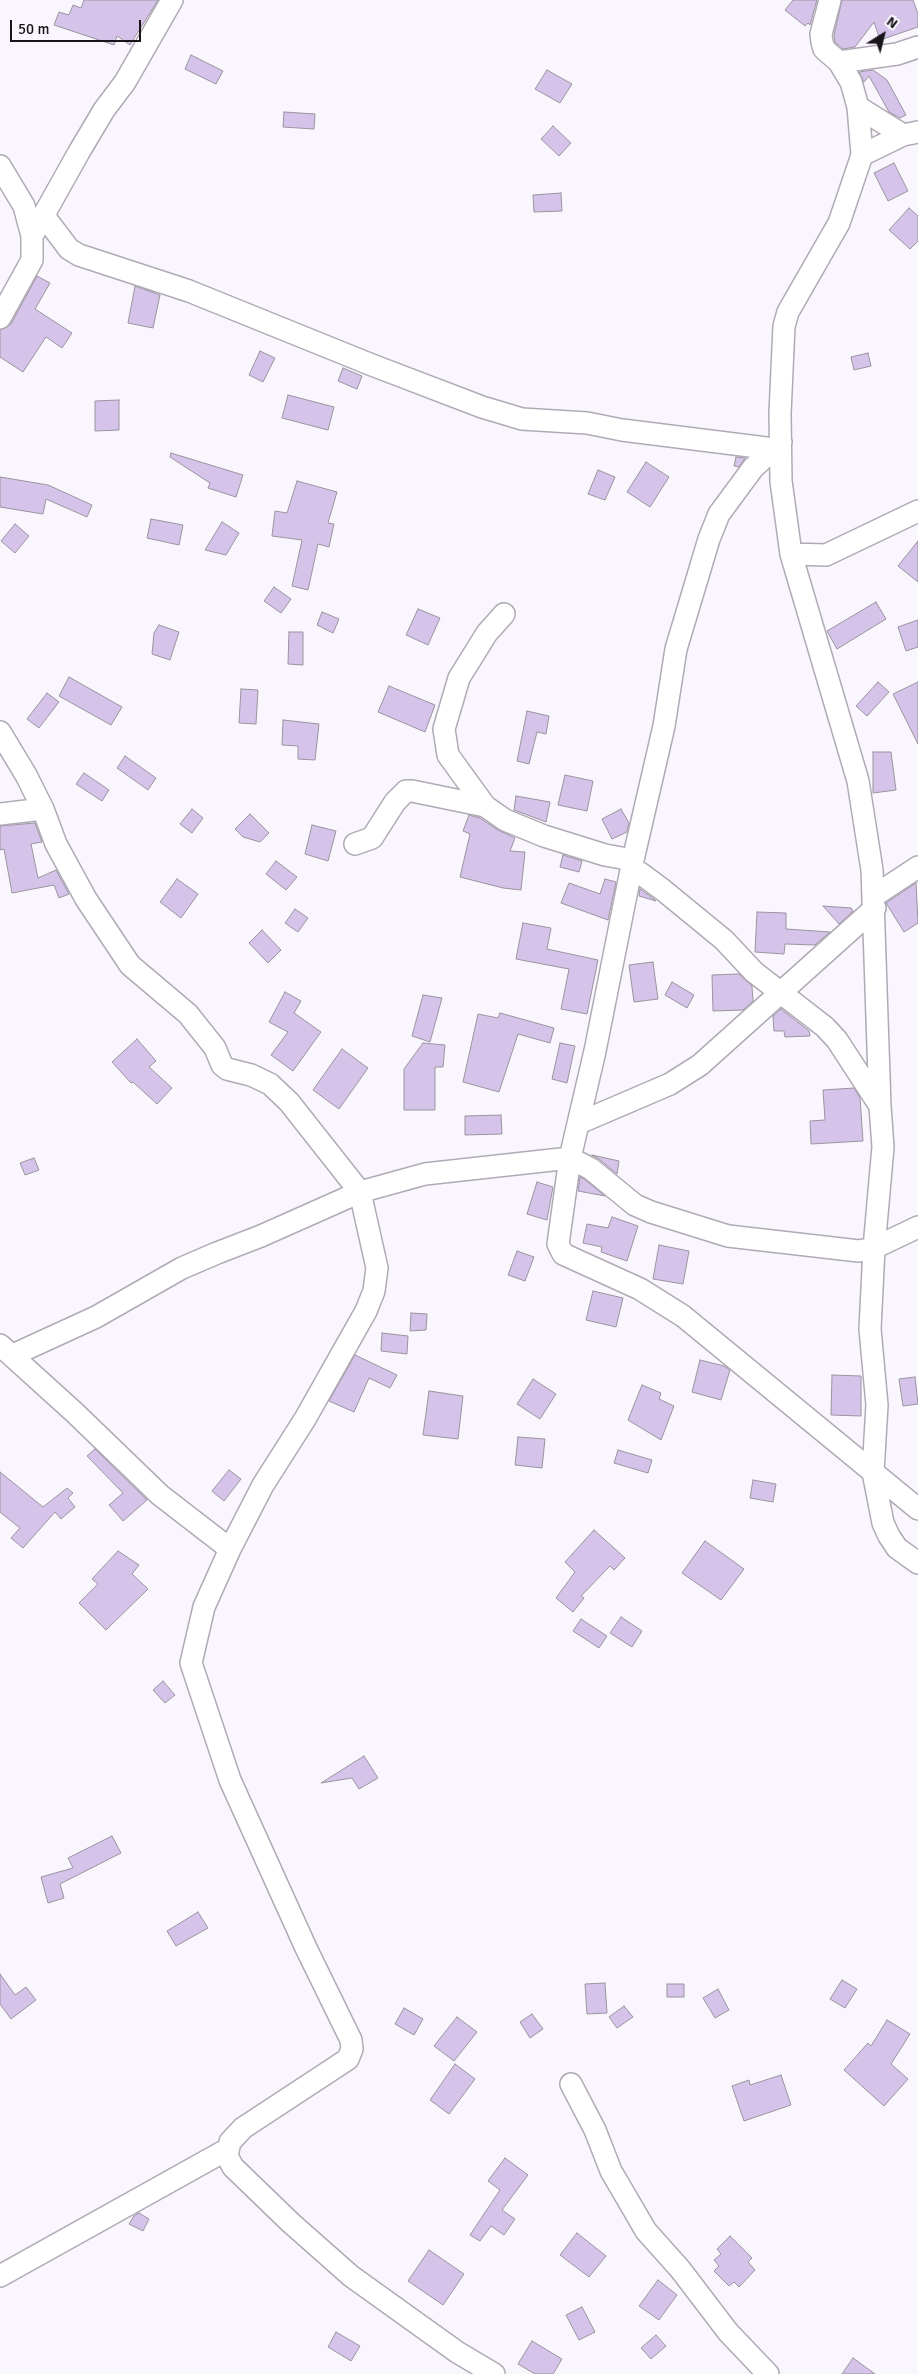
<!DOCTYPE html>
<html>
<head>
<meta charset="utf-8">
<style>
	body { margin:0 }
	#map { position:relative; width:918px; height:2374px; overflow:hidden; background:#faf6fd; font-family:Signika,sans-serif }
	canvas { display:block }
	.north { position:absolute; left:858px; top:10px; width:50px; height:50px; -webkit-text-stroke:4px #faf6fd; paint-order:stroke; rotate:36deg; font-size:14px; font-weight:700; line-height:20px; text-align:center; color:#171519 }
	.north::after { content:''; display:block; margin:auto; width:18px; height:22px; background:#171519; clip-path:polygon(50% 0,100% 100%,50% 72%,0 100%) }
	.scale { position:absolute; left:10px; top:20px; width:131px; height:22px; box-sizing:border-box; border:2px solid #171519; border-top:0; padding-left:6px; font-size:15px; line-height:18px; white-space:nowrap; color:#171519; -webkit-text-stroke:4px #faf6fd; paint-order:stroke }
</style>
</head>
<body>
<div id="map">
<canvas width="918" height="2374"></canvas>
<div class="north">N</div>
<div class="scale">50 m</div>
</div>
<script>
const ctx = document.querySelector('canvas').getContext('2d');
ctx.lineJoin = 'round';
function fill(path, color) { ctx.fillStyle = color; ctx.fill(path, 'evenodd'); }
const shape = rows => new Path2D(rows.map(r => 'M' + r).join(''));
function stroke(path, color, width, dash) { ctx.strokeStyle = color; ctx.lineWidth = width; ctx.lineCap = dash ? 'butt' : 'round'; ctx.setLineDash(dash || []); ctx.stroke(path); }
const building = shape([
	[84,0,158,0,130,45,117,36,114,45,54,25,59,12,69,15,73,5,81,8,84,0],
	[793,0,817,0,810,25,808,23,805,26,785,10,793,0],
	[842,0,913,0,918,14,918,27,880,40,874,22,855,47,843,49,835,42,834,35,842,0],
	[191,55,223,71,216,84,185,69,191,55],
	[547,70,572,84,560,103,535,89,547,70],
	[873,70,887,80,906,115,900,118,889,112,869,76,864,82,859,72,873,70],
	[284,112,315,114,314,129,283,127,284,112],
	[553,126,571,143,559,156,541,139,553,126],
	[894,163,908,191,888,201,874,173,894,163],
	[561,193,562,211,534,212,533,195,561,193],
	[909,208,918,216,918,241,910,249,889,230,909,208],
	[37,276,50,283,35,309,72,333,62,348,46,337,23,372,0,357,0,330,11,324,37,276],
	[135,286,160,295,153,328,128,323,135,286],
	[260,351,275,358,263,382,249,375,260,351],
	[868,353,871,366,854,370,851,357,868,353],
	[343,368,362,376,357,389,338,381,343,368],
	[288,395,334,407,328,430,282,418,288,395],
	[119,400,119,430,95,431,95,401,119,400],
	[171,453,243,475,236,497,208,488,210,483,170,457,171,453],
	[736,457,745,458,739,467,734,466,736,457],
	[646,462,669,477,650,507,627,492,646,462],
	[598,470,615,477,605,500,588,494,598,470],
	[0,477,48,485,92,505,87,517,46,499,43,514,0,507,0,477],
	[297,481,337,492,328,523,334,524,329,547,318,544,308,590,292,586,302,540,272,536,275,511,287,513,297,481],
	[151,519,183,525,179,545,147,538,151,519],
	[222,522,239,533,226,555,205,550,222,522],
	[15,524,29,536,15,553,1,541,15,524],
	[918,541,918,582,898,566,918,541],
	[274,587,291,599,281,613,264,601,274,587],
	[876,602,886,619,837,649,827,631,876,602],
	[418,609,440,618,428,645,406,635,418,609],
	[322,612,339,619,333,633,317,625,322,612],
	[918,620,918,647,906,651,898,627,918,620],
	[159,625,179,632,170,660,152,654,154,633,159,625],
	[289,632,303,632,303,665,288,664,289,632],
	[69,677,122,707,111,725,59,696,69,677],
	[878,682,889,692,867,716,856,706,878,682],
	[918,682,918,744,893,694,918,682],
	[389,686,435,705,425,732,378,712,389,686],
	[241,689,258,690,256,724,239,723,241,689],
	[47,693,59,702,39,728,27,719,47,693],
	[527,711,549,716,546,734,537,732,529,764,517,761,527,711],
	[283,720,319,724,315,760,298,759,298,746,282,745,283,720],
	[873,752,891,752,896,790,873,793,873,752],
	[125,756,156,778,148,790,117,768,125,756],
	[84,773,109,790,102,801,76,784,84,773],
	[565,775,593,781,587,811,558,805,565,775],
	[516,796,550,802,546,822,514,810,516,796],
	[192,809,203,818,192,833,180,824,192,809],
	[621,809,629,823,627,832,612,839,602,819,621,809],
	[250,814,269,833,260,842,243,837,235,829,250,814],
	[469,815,480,818,498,830,515,838,510,851,525,852,521,890,503,888,460,877,470,834,463,831,469,815],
	[35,823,42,842,31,844,38,878,56,870,69,894,59,898,54,885,12,893,4,849,0,850,0,826,35,823],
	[312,825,336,831,328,861,305,854,312,825],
	[563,855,582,861,579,872,560,867,563,855],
	[276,861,297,877,286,890,266,874,276,861],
	[177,879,198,894,181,918,160,902,177,879],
	[605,879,616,882,608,920,561,903,569,883,600,894,605,879],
	[916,883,918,923,904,932,886,903,916,883],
	[640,889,655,900,656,901,639,896,640,889],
	[823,906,851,908,853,911,839,924,823,906],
	[295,909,308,918,298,932,285,923,295,909],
	[757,912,786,913,786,929,830,932,815,945,785,944,784,954,755,952,757,912],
	[523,923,551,928,547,949,598,960,587,1014,561,1009,569,969,516,959,523,923],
	[262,930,281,950,268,963,249,943,262,930],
	[653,962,658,999,634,1002,629,965,653,962],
	[739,974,752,986,753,1001,743,1010,713,1011,712,975,739,974],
	[672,982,694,995,687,1008,665,995,672,982],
	[285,992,301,1001,294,1013,321,1032,293,1071,271,1055,288,1032,269,1022,285,992],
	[423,995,442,998,430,1042,412,1036,423,995],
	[781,1009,809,1031,810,1036,785,1037,784,1031,774,1031,773,1016,781,1009],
	[500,1013,554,1028,550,1043,518,1034,499,1092,463,1082,478,1014,498,1018,500,1013],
	[137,1039,156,1061,149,1067,172,1088,157,1104,133,1082,131,1083,112,1062,137,1039],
	[423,1043,445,1045,443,1067,435,1067,435,1110,404,1110,404,1069,423,1043],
	[560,1043,575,1046,567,1083,552,1079,560,1043],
	[342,1049,368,1068,339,1109,313,1090,342,1049],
	[854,1088,860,1098,863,1141,811,1144,810,1121,825,1120,823,1090,854,1088],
	[501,1115,502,1134,465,1135,465,1116,501,1115],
	[592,1155,619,1161,617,1174,599,1159,592,1155],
	[34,1158,39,1170,25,1175,20,1163,34,1158],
	[580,1177,584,1179,605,1196,578,1191,580,1177],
	[537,1182,553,1187,547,1220,527,1214,537,1182],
	[612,1217,638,1226,627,1261,601,1252,602,1247,583,1243,587,1224,608,1228,612,1217],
	[659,1245,689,1251,683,1284,653,1279,659,1245],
	[517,1251,534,1257,525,1281,508,1275,517,1251],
	[593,1291,623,1298,616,1327,586,1320,593,1291],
	[411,1313,427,1314,426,1330,410,1331,411,1313],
	[382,1333,408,1336,407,1354,381,1351,382,1333],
	[355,1355,397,1375,390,1388,369,1378,354,1412,329,1401,355,1355],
	[700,1360,724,1366,730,1370,721,1400,692,1392,700,1360],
	[832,1375,861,1376,861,1416,831,1415,832,1375],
	[915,1377,918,1404,903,1406,899,1379,915,1377],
	[533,1379,556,1394,540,1419,517,1404,533,1379],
	[642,1385,661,1393,659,1399,674,1406,661,1440,628,1420,642,1385],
	[429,1391,463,1396,458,1439,423,1435,429,1391],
	[518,1437,545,1439,542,1468,515,1465,518,1437],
	[95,1449,147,1500,123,1521,109,1505,123,1493,87,1456,95,1449],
	[618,1450,652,1460,648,1473,614,1463,618,1450],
	[229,1470,241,1479,224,1501,212,1491,229,1470],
	[0,1472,43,1507,67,1488,73,1493,68,1498,75,1507,61,1519,55,1512,23,1548,11,1538,20,1528,0,1512,0,1472],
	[753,1480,776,1484,773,1502,750,1498,753,1480],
	[594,1530,625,1558,614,1570,610,1566,581,1596,584,1598,573,1612,556,1598,575,1572,565,1562,594,1530],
	[705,1541,744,1569,721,1600,682,1573,705,1541],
	[118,1551,139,1565,132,1574,148,1589,106,1630,79,1603,98,1584,92,1579,118,1551],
	[621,1617,642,1631,632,1647,610,1633,621,1617],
	[581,1619,607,1636,599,1648,573,1631,581,1619],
	[163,1681,175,1695,165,1703,153,1690,163,1681],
	[364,1756,378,1778,359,1789,352,1778,321,1783,364,1756],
	[112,1836,121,1853,60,1884,64,1898,48,1903,41,1877,73,1868,68,1858,112,1836],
	[198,1912,208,1928,176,1946,167,1931,198,1912],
	[0,1974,15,1995,26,1987,36,2000,11,2019,0,2004,0,1974],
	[842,1980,857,1989,845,2008,830,1999,842,1980],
	[605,1983,607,2013,587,2014,585,1984,605,1983],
	[667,1984,684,1984,684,1997,667,1997,667,1984],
	[718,1989,729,2010,715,2018,703,1998,718,1989],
	[624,2006,633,2017,617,2028,609,2017,624,2006],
	[404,2008,423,2019,414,2035,395,2024,404,2008],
	[532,2014,543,2029,530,2038,520,2022,532,2014],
	[457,2017,477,2032,454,2061,434,2046,457,2017],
	[887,2020,910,2034,891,2064,908,2079,884,2106,844,2070,868,2043,871,2046,887,2020],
	[455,2064,475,2079,449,2114,430,2100,455,2064],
	[781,2075,791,2105,744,2121,732,2086,749,2080,750,2085,781,2075],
	[505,2158,528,2175,502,2210,515,2219,504,2235,491,2226,480,2241,470,2235,500,2190,488,2181,505,2158],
	[139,2213,149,2219,143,2231,129,2224,134,2216,139,2213],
	[577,2233,606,2256,589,2277,560,2255,577,2233],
	[730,2236,752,2258,748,2262,755,2270,739,2287,734,2282,729,2286,714,2271,719,2266,714,2260,721,2254,717,2249,730,2236],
	[429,2250,464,2274,443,2305,408,2281,429,2250],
	[658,2280,677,2295,659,2320,639,2306,658,2280],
	[582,2307,595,2332,579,2340,566,2315,582,2307],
	[336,2332,360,2346,351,2361,328,2347,336,2332],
	[656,2335,666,2346,651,2359,641,2348,656,2335],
	[532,2341,562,2359,553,2374,535,2374,518,2364,532,2341],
	[853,2358,875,2374,842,2374,853,2358]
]);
const minor = shape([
	[830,0,821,34,822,42,824,49,839,62,851,82,858,107,862,155,839,223,788,312,784,326,780,413,781,481,791,554,858,781,872,870,880,1106,883,1147,874,1248,870,1329,877,1405,873,1472,883,1523,889,1536,897,1548,918,1563],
	[839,62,897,54,918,47],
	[858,107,903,135],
	[862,155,903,135,918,132],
	[0,166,24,206,32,236,32,260,0,318],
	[44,216,69,249,79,255,189,291,372,365,482,407,522,419,587,423,622,430,774,449],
	[32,236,79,152,104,110,125,82,172,0],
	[781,442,753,468,719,514,709,539,676,649,664,726,633,860,595,1051,570,1158,558,1244,563,1254,640,1289,683,1316,918,1509],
	[791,554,826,555,918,511],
	[0,732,26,775,43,809,56,844,86,899,130,965,188,1014,215,1048,222,1065,227,1069,251,1075,270,1084,289,1102,360,1192,377,1268,374,1291,366,1311,305,1419,263,1485,230,1549,204,1607,191,1663,230,1780,306,1948,351,2040,352,2049,348,2059,243,2128,230,2142,227,2156,233,2167,291,2223,351,2276,457,2352,494,2374],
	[485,806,448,755,444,729,459,678,487,633,504,614],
	[0,814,43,809],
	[355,844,372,838,395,802,406,791,412,791,485,806,505,820,544,836,605,855,633,860],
	[633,870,640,873,663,890,724,940,754,972,825,1027,837,1040,880,1106],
	[874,896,918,867],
	[579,1123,670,1084,700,1065,875,908],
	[0,1345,74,1412,160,1495,230,1549],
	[13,1355,96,1317,182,1268,217,1253,261,1236,360,1192,425,1174,570,1158,591,1169,635,1205,651,1212,728,1236,859,1251,874,1248,918,1227],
	[571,2084,595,2130,611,2171,646,2231,680,2269,728,2332,768,2374],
	[0,2276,228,2149]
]);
fill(building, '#d6c3e9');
stroke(building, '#9a949f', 1);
stroke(minor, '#b0aab6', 24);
stroke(minor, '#fff', 21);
</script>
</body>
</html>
